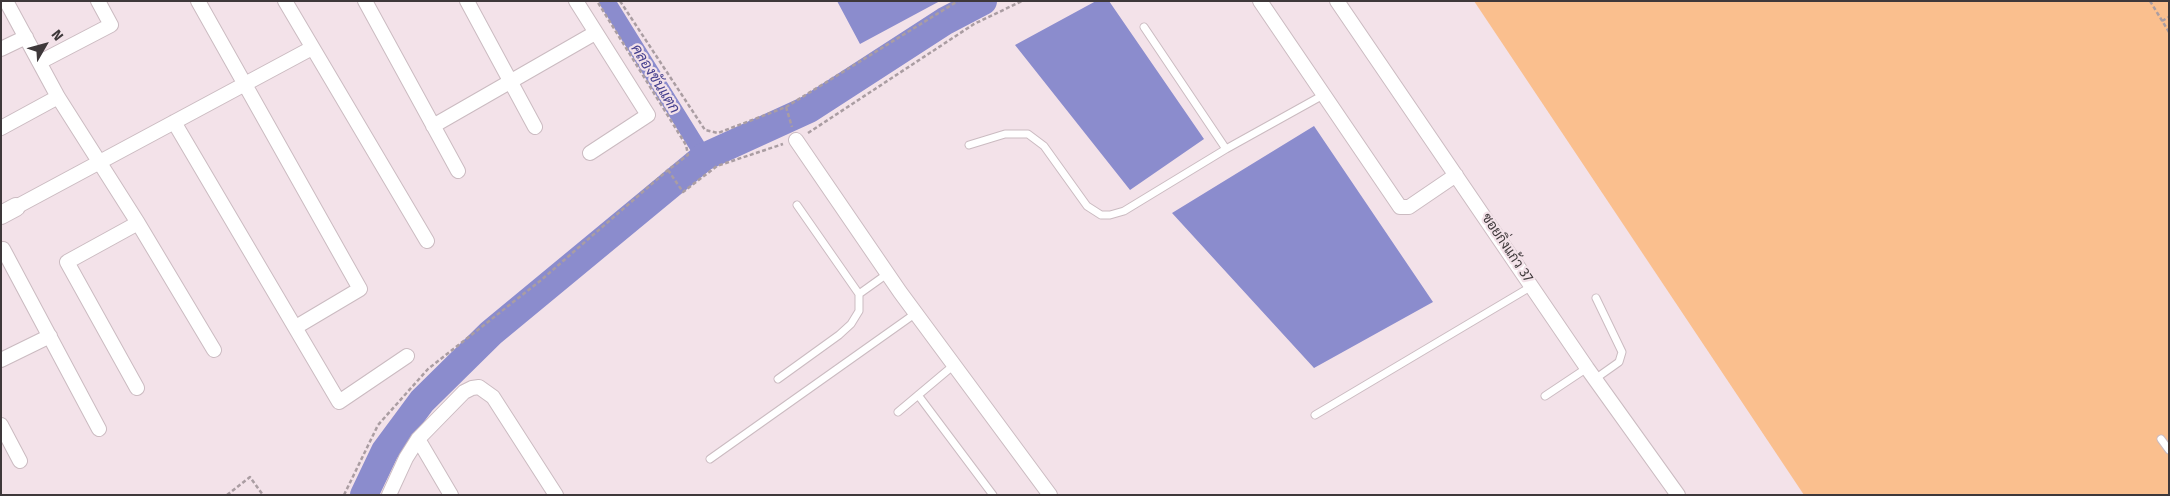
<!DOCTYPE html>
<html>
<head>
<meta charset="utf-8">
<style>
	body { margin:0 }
	#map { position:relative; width:2170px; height:496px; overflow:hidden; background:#f3e2e9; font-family:"Fira Sans",sans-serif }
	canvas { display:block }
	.frame { position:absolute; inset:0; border:2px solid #3e383a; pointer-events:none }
	.north { position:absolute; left:20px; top:20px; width:50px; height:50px; -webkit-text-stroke:4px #f3e2e9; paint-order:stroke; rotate:52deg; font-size:14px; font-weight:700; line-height:20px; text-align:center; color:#3e383a }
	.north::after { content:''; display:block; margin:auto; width:18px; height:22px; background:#3e383a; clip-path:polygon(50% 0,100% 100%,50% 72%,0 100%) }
</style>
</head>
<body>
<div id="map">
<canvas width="2170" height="496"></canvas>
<div class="frame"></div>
<div class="north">N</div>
</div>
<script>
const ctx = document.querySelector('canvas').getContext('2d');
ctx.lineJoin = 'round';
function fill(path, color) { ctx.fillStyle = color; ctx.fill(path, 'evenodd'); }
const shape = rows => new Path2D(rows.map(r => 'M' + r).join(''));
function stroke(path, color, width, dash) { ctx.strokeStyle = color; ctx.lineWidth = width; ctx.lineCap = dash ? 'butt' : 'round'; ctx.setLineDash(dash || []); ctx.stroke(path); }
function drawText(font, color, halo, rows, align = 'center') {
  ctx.font = font + ' "Fira Sans",Sarabun,sans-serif'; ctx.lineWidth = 4.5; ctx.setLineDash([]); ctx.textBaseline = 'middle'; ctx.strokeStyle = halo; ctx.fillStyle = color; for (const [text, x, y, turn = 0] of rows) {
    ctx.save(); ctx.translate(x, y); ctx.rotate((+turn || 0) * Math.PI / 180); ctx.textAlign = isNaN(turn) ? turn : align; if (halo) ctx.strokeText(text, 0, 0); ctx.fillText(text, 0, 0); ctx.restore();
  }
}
const green = shape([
	[1474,1,2169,1,2169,495,1804,495]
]);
const water = shape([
	[837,1,940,1,860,44],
	[1096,1,1109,1,1204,139,1130,190,1015,45],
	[1314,126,1433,302,1314,368,1172,213]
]);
const canal = shape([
	[607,1,704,157]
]);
const river = shape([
	[364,495,385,451,422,401,491,333,704,157,809,109,945,21,983,1]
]);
const path = shape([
	[620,1,705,130,718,133,786,107,958,1],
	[2150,1,2169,32],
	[2162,21,2169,17],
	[786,107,792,127],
	[808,133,974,24,1022,1],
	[668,170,683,192,717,166,783,144],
	[227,495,250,477,263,495],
	[344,495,378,425,428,369,540,281,668,170,688,155,686,145,597,1]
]);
const service = shape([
	[1144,27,1226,149],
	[969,145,1005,134,1028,134,1044,146,1087,206,1101,215,1110,215,1124,211,1226,149,1325,94],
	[797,205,859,294],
	[778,379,839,335,851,324,859,311,859,294,887,274],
	[1595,379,1619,362,1622,352,1596,298],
	[918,395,993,495],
	[1545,396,1587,368],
	[898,412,954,365],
	[1315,415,1532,286],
	[2161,439,2169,450],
	[710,459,916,313]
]);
const minor = shape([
	[6,1,58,97,138,223,214,350],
	[198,1,360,289,296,327],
	[285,1,427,241],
	[365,1,458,171],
	[467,1,535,127],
	[576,1,648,115,590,153],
	[1260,1,1400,207,1409,207,1456,175],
	[1337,1,1587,368,1678,495],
	[1,49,26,37],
	[40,62,111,25,98,1],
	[174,122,339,402,407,356],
	[433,126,595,33],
	[1,128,58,97],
	[796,140,900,292,1050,495],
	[16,207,312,48],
	[3,249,99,429],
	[1,360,50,336],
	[137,388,67,262,138,223],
	[1,425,20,461],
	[418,439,451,495],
	[389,495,406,458,418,439,464,392,472,388,479,387,493,397,556,495]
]);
const tertiary = shape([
	[1,215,16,207]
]);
const streetNames = [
	["ซอยกิ่งแก้ว 37",1507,248,56]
];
const waterNames = [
	["คลองขันแตก",655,79,58]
];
fill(green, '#fabf8e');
fill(water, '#8b8ccd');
stroke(canal, '#8b8ccd', 16);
stroke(river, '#8b8ccd', 28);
stroke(service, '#cbbbc1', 9);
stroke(minor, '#cbbbc1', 16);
stroke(tertiary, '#cbbbc1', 20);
stroke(path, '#aa9da2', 2.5, [4, 2.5]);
stroke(service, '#fff', 7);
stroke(minor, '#fff', 14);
stroke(tertiary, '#fff', 18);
drawText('14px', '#3e383a', '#f3e2e9', streetNames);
drawText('italic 15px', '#46418f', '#f3e2e9', waterNames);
</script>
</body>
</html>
